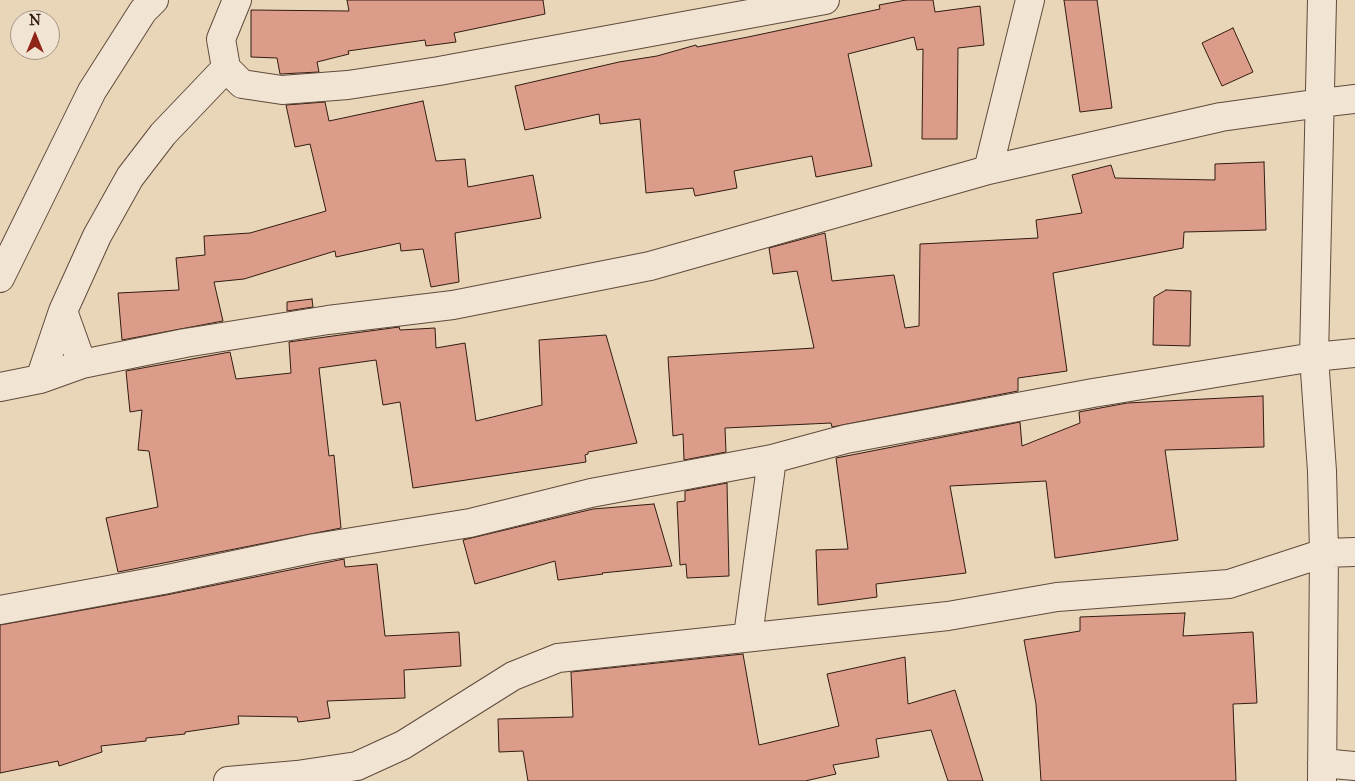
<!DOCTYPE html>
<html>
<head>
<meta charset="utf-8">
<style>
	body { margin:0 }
	#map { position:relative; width:1355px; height:781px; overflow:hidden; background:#e9d6b9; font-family:"IM FELL Great Primer",serif }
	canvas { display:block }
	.north { position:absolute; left:10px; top:10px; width:50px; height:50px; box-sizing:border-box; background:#f1e4d2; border:1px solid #a59485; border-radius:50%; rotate:0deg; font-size:14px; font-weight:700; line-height:20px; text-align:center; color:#331b11 }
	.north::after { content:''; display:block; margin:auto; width:18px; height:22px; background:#8f2418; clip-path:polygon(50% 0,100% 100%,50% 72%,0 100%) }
</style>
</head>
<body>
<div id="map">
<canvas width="1355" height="781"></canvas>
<div class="north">N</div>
</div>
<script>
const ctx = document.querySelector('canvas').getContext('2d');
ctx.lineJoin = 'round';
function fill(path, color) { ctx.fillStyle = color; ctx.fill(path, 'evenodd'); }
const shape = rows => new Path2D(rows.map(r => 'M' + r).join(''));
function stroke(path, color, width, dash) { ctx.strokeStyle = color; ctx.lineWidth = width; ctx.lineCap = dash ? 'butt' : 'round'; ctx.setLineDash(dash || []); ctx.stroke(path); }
const building = shape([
	[347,0,543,0,545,14,454,33,456,42,426,46,425,40,348,51,349,54,317,62,319,72,280,74,277,58,251,57,251,10,349,11,347,0],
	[906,0,933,0,935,12,980,6,984,45,958,48,957,139,922,139,923,49,917,50,914,37,848,54,872,166,816,177,812,156,734,171,737,188,695,196,693,188,646,193,640,119,600,124,599,114,525,130,515,86,619,62,657,56,696,45,697,47,748,37,880,9,879,5,906,0],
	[1064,0,1097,0,1112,108,1080,112,1064,0],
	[1233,28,1253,72,1222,86,1202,43,1233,28],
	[423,101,436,161,465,159,468,187,533,175,541,218,455,233,459,282,431,287,423,249,401,251,400,243,336,257,335,251,244,279,214,282,223,321,122,340,118,293,179,290,176,258,205,255,204,236,250,233,326,211,310,144,295,147,286,105,325,102,329,121,423,101],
	[1264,162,1266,230,1184,232,1183,248,1053,273,1067,371,1018,378,1018,391,832,427,831,423,725,428,726,452,684,460,683,434,673,436,668,357,814,348,797,271,773,274,769,248,825,233,832,281,894,275,905,328,919,326,920,244,1038,238,1036,220,1082,213,1072,175,1111,165,1115,178,1215,180,1215,164,1264,162],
	[1166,290,1191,291,1190,346,1153,345,1154,297,1166,290],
	[312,299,313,307,287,311,287,302,312,299],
	[399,327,400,330,435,328,436,348,465,343,476,421,542,405,539,340,606,335,637,443,588,452,588,454,585,455,586,462,413,488,400,402,383,405,376,360,319,368,329,456,334,455,341,528,118,572,106,518,158,507,149,451,138,450,142,410,130,412,126,371,230,352,236,379,291,373,289,342,399,327],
	[1263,396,1264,447,1165,450,1178,540,1055,558,1046,481,950,486,966,573,876,584,877,597,818,605,816,550,848,549,836,458,1020,422,1022,446,1080,423,1079,412,1127,403,1263,396],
	[727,483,729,576,687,578,686,564,680,565,677,502,685,501,685,491,727,483],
	[654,504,672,566,602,573,603,574,558,580,555,561,475,584,463,540,593,509,654,504],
	[344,559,345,567,377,564,385,636,459,632,461,666,404,670,405,698,327,701,330,718,298,722,297,717,238,716,239,724,185,732,185,734,146,738,146,741,101,746,102,752,59,766,58,761,0,773,0,625,166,595,344,559],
	[1185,613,1183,636,1253,632,1257,703,1233,704,1236,781,1041,781,1036,704,1024,640,1080,631,1080,617,1185,613],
	[743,654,759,745,839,726,827,674,905,657,908,704,955,690,983,781,948,781,931,730,876,739,879,757,833,765,836,774,805,781,528,781,523,751,499,752,498,719,573,717,571,672,743,654]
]);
const minor = shape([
	[237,0,221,39,226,68,242,84,282,90,348,85,439,71,825,0],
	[988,170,1030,0],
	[0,278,92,91,143,11,154,0],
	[63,311,82,364],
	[40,379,63,311,97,236,130,177,163,134,226,68],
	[0,387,40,379,82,364,185,343,328,320,453,305,650,266,988,170,1221,117,1321,103,1355,99],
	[0,610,163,580,315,548,470,523,591,493,772,459,846,439,1093,393,1314,357,1355,353],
	[748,636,772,459],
	[1322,763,1355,766],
	[228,781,297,775,357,766,403,745,513,676,558,658,948,616,1057,597,1229,584,1324,553,1355,552],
	[1322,781,1324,553,1322,471,1314,357,1322,0]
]);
fill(building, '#db9d8a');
stroke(building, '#331b11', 1);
stroke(minor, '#604a3b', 30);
stroke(minor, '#f1e4d2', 28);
</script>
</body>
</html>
